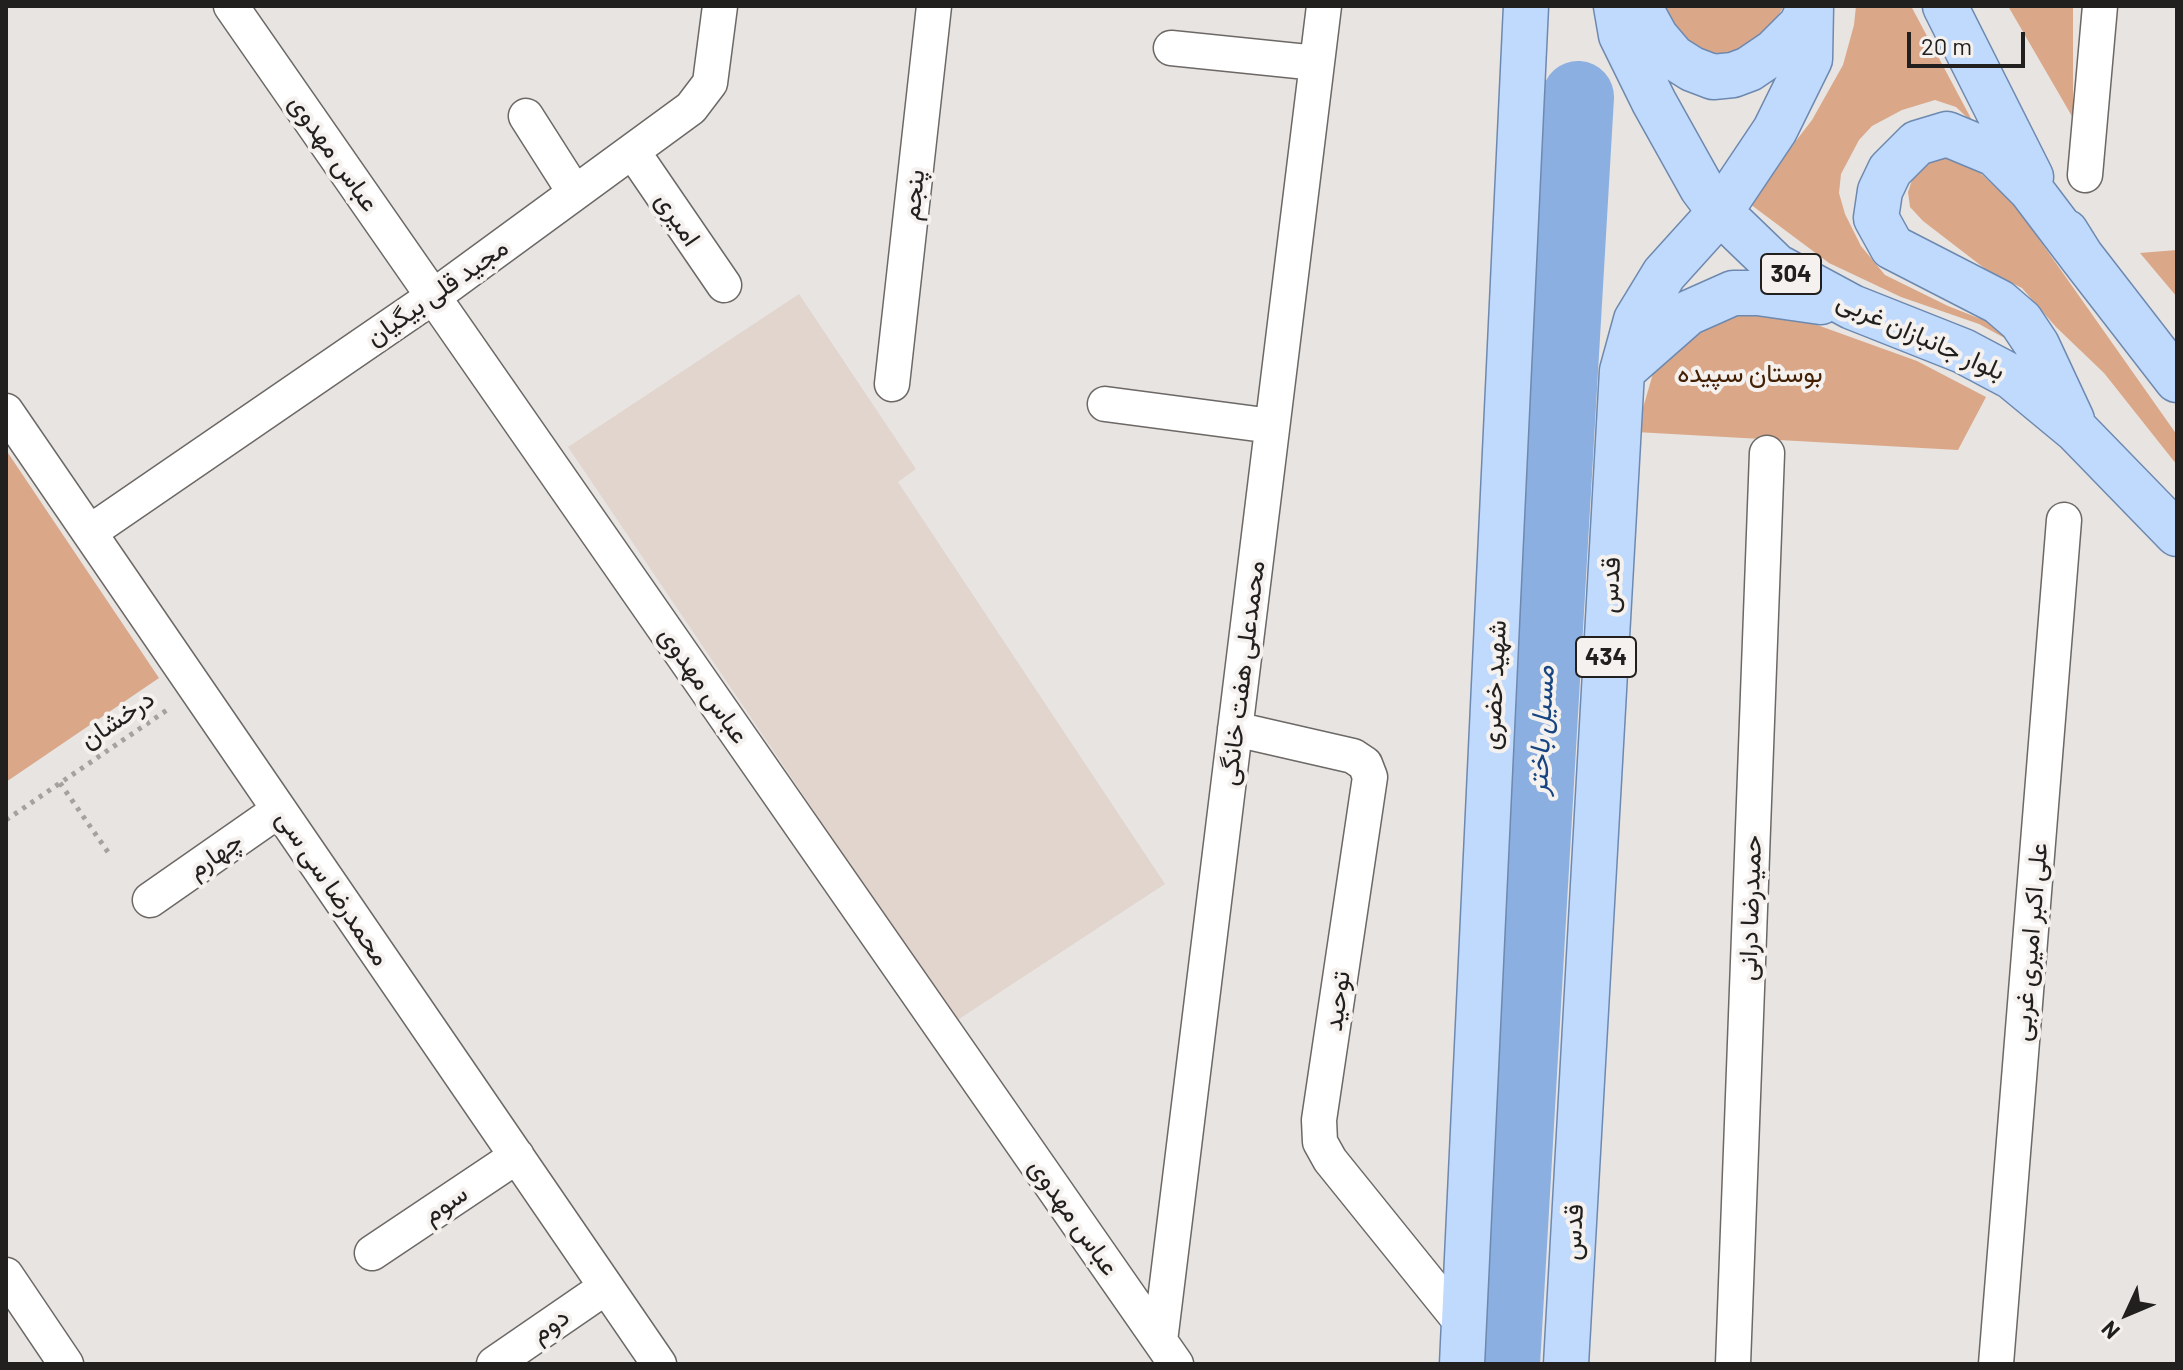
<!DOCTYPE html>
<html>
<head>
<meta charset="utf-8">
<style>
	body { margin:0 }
	#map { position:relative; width:2183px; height:1370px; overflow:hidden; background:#e8e4e1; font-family:Barlow,sans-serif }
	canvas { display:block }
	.frame { position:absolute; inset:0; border:8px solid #21201f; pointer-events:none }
	.north { position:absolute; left:2087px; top:1274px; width:80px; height:80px; -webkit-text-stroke:6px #f5f1ee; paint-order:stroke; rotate:226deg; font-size:22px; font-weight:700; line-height:32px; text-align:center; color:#21201f }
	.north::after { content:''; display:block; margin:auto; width:28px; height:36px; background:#21201f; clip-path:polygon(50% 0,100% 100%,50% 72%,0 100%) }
	.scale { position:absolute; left:1907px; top:32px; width:118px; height:36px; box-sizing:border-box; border:4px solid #21201f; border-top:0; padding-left:10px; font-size:24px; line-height:28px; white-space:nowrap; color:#21201f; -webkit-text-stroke:6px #f5f1ee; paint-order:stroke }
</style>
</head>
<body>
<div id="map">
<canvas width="2183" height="1370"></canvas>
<div class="frame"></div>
<div class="north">N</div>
<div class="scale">20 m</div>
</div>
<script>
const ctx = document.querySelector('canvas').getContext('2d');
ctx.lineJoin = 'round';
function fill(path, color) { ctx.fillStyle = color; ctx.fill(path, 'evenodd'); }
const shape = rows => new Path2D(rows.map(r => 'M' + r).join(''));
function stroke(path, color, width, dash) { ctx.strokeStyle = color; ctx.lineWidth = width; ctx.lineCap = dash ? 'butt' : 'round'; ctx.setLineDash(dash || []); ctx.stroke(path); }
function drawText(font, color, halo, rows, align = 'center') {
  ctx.font = font + ' Barlow,Vazirmatn,sans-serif'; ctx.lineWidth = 8; ctx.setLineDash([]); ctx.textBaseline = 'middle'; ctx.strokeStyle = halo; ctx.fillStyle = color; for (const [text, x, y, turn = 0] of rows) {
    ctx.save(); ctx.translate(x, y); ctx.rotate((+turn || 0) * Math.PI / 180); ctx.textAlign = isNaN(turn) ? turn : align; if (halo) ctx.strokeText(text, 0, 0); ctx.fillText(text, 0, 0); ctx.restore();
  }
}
const built = shape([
	[799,294,916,469,898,482,1165,884,956,1021,568,447]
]);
const green = shape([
	[1662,6,1784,6,1764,39,1752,48,1714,57,1675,34],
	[1856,6,1911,6,1974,124,1956,107,1935,100,1902,110,1872,126,1859,140,1841,174,1839,193,1845,214,1861,246,1885,275,1948,306,1996,325,2030,352,1979,324,1901,297,1829,263,1746,201,1762,185,1812,120,1843,65,1854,25],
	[2008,6,2073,6,2073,118],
	[1939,157,1952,157,1978,171,2015,205,2177,435,2177,465,2104,373,2056,327,2022,288,1988,271,1923,221,1910,207,1908,192,1913,177,1926,162],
	[2177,250,2177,297,2140,253],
	[1737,304,1795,317,1917,361,1986,397,1958,450,1636,432,1654,370,1664,350],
	[6,450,159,678,6,782]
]);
const river = shape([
	[1504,1364,1578,97]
]);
const path = shape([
	[60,783,110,855],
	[6,820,167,710]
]);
const minor = shape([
	[231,6,1176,1364],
	[1171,48,1317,63],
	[526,116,575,193],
	[633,152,724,285],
	[2085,175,2100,6],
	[892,384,934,6],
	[1105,404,1272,426],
	[6,411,659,1364],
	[90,532,434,296,691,108,710,83,720,6],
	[1235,729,1353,756,1365,764,1370,777,1319,1120,1320,1142,1330,1160,1464,1326],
	[150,900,279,810],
	[372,1253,517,1156],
	[6,1275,66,1364],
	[1160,1341,1324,6],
	[494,1364,606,1287],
	[1733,1364,1767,453],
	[1996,1364,2064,520]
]);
const primary = shape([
	[1616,6,1621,35,1654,102,1702,188,1720,212,1776,266,1852,307,1963,351,2012,377,2076,430,2177,534],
	[1639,6,1656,37,1673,57,1692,69,1713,77,1733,75,1749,69,1774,52,1801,25,1810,6],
	[1945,6,2031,177],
	[2066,232,2081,256,2177,380],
	[1622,371,1688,313,1733,293,1758,293,1821,302],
	[2072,420,2037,345,2021,321,1999,302,1892,247,1876,218,1880,191,1890,170,1917,143,1947,134,1995,154,2031,190,2081,256],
	[1462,1364,1526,6],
	[1566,1364,1622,371,1636,320,1664,274,1720,212,1775,130,1810,59,1811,6]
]);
const shields = [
	[1791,274,60],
	[1606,657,60]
];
const shieldNames = [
	["304",1791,274],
	["434",1606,657]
];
const streetNames = [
	["عباس مهدوی",334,153,55],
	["پنجم",913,195,-84],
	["امیری",678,219,56],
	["مجید قلی بیگیان",437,292,-35],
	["بلوار جانبازان غربی",1921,336,24],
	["قدس",1610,585,-87],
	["محمدعلی هفت خانگی",1242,673,-83],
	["عباس مهدوی",704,685,55],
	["شهید خضری",1494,685,-87],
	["درخشان",117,719,-34],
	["چهارم",215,855,-35],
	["محمدرضا سی سی",333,888,56],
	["حمیدرضا درانی",1750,908,-88],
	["علی اکبر امیری غربی",2030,942,-85],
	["توحید",1337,1001,-82],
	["سوم",445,1204,-34],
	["عباس مهدوی",1074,1217,55],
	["قدس",1573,1232,-87],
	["دوم",550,1325,-35]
];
const parkNames = [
	["بوستان سپیده",1750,373]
];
const waterNames = [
	["مسیل باختر",1541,730,-87]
];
fill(built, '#e1d5ce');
fill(green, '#daa788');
stroke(river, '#8aafe0', 72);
stroke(minor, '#6c6866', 37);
stroke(primary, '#6d89af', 47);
stroke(path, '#a4a19f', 5, [4, 6]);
stroke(minor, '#fff', 34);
stroke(primary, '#c0dafe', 44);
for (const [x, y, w] of shields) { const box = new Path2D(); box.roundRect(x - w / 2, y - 20, w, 40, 6); ctx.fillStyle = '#f5f1ee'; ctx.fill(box); stroke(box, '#21201f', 2); }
drawText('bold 24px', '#21201f', null, shieldNames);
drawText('26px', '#21201f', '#f5f1ee', streetNames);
drawText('26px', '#442004', '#f5f1ee', parkNames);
drawText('italic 28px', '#174581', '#f5f1ee', waterNames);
</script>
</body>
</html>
